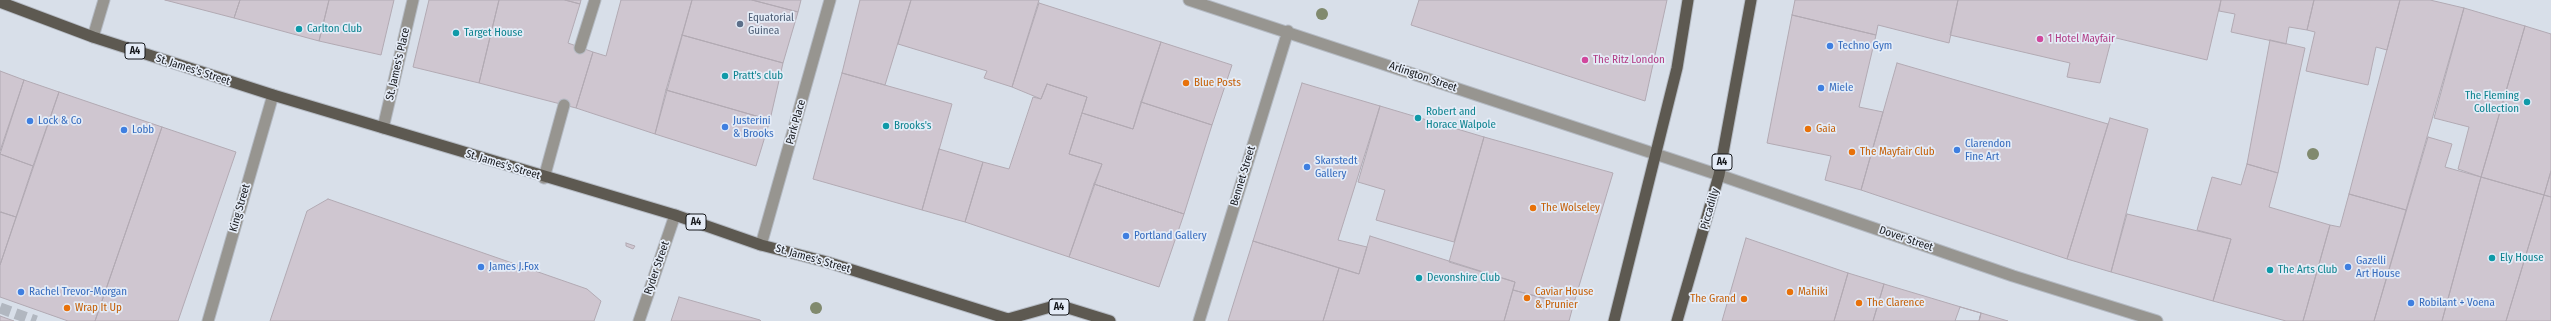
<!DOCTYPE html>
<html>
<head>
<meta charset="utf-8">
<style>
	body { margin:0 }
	canvas { display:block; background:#d8dfe9 }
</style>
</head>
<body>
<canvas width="2551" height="321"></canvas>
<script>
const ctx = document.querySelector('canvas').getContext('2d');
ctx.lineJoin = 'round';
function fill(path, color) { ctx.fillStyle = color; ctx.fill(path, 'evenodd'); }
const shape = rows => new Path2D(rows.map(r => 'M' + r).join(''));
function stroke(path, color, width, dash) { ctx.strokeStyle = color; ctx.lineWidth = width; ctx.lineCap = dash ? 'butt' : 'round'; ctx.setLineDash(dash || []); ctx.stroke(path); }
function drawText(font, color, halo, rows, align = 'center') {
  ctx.font = font + ' "Fira Sans Condensed",sans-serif'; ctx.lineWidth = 3.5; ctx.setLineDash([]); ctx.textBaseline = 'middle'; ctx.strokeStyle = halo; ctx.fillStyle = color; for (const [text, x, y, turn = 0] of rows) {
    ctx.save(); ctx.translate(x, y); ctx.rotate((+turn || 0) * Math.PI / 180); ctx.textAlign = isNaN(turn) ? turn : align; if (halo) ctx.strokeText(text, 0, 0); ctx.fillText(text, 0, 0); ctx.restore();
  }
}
const building = shape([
	[165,0,240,0,234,18,165,0],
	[240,0,329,0,319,41,234,18,240,0],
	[329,0,394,0,381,55,319,41,329,0],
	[429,0,499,0,479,83,413,67,429,0],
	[499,0,565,0,580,4,568,43,593,52,576,108,479,83,499,0],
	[565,0,581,0,580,4,565,0],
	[621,0,692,0,655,134,576,108,593,52,606,56,621,0],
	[692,0,752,0,798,12,783,63,682,35,692,0],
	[752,0,801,0,798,12,752,0],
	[860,0,911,0,885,85,842,73,860,0],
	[911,0,1039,0,1012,87,984,78,987,71,898,44,911,0],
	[1419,0,1667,0,1645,101,1411,25,1419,0],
	[1795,0,1958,0,1949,43,1878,25,1876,35,1792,15,1795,0],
	[1958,0,2221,0,2207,60,2112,37,2100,83,2067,77,2070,63,1950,35,1958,0],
	[2221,0,2314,0,2307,30,2289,27,2286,44,2231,32,2235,14,2219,11,2221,0],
	[2314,0,2400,0,2387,50,2376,47,2368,85,2306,71,2315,32,2307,30,2314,0],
	[2400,0,2430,0,2464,8,2406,210,2349,194,2400,0],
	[1039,3,1161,42,1133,129,1082,113,1087,97,1047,84,1041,99,1012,87,1039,3],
	[2464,8,2525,26,2481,177,2458,169,2469,127,2434,118,2464,8],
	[1792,15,1876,35,1859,107,1883,112,1861,190,1825,180,1831,156,1767,143,1792,15],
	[2525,26,2551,34,2551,171,2544,195,2481,177,2525,26],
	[682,35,783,63,770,120,666,90,682,35],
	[2270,40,2305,48,2278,173,2247,164,2270,40],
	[1161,42,1232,65,1212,125,1141,102,1161,42],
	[1897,63,2108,124,2067,259,1861,190,1897,63],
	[0,71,24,80,0,151,0,71],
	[842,73,952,104,922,210,813,179,842,73],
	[24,80,59,92,33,166,0,154,24,80],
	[1302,83,1380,106,1338,240,1367,247,1359,274,1253,241,1302,83],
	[1047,84,1087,97,1069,154,1102,164,1069,257,965,222,983,162,1009,169,1033,97,1041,99,1047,84],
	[666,90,770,120,756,166,655,134,666,90],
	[59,92,162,127,95,321,68,321,0,297,0,265,59,92],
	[1141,102,1212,125,1184,214,1094,184,1102,164,1069,154,1082,113,1133,129,1141,102],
	[1380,106,1484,137,1454,242,1376,220,1385,190,1358,182,1380,106],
	[2110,118,2148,129,2111,272,2067,259,2110,118],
	[162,127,236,152,178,321,95,321,162,127],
	[1484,137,1613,173,1573,306,1513,290,1515,282,1449,262,1484,137],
	[2428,137,2452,144,2445,167,2481,177,2442,321,2374,321,2428,137],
	[939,149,983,162,965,222,922,210,939,149],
	[0,154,33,166,16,217,0,212,0,154],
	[2247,164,2278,173,2269,207,2330,225,2303,321,2286,321,2213,301,2231,239,2197,230,2212,177,2241,185,2247,164],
	[2551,171,2551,197,2544,195,2551,171],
	[2481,177,2544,195,2506,321,2442,321,2481,177],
	[1094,184,1184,214,1159,287,1069,257,1094,184],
	[2349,194,2406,210,2374,321,2303,321,2330,225,2340,227,2349,194],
	[2544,195,2551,197,2551,321,2506,321,2544,195],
	[328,199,587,289,601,301,594,321,270,321,307,211,328,199],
	[1,212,16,217,0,265,0,213,1,212],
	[2127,214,2231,239,2213,301,2111,272,2127,214],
	[1370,236,1515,282,1504,321,1323,321,1339,268,1359,274,1370,236],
	[1746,238,1848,273,1834,321,1722,321,1746,238],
	[1253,241,1339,268,1323,321,1228,321,1253,241],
	[626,243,635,246,633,249,626,246,626,243],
	[1848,273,1884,284,1873,321,1834,321,1848,273],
	[1884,284,1981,313,1979,321,1873,321,1884,284],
	[1513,290,1573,306,1569,321,1504,321,1513,290],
	[679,297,760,320,761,321,671,321,679,297],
	[1960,307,1981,313,1979,321,1955,321,1960,307],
	[1981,313,2008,321,1979,321,1981,313],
	[0,316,14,321,0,321,0,316]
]);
const pedestrianTunnel = shape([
	[0,308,36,321]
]);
const service = shape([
	[580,48,595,0],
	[544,178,564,105]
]);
const minor = shape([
	[1189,0,1719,175,2013,276,2157,321],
	[93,37,104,0],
	[383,128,413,0],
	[761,245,830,0],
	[208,321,273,95],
	[639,321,675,215],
	[1199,321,1288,31]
]);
const primary = shape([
	[0,2,93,37,273,95,675,215,761,245,827,262,1008,319,1054,306,1068,308,1110,321],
	[1614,321,1677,68,1688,0],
	[1677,321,1719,175,1751,0]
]);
const trees = [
	[1322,14],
	[2313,154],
	[816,308]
];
const markers = [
	[740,24,4,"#5c6f8a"],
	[299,29,4,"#0f9aa8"],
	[456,33,4,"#0f9aa8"],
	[2040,39,4,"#d1479c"],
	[1830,46,4,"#3f7fe0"],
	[1585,60,4,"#d1479c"],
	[725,76,4,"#0f9aa8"],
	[1186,83,4,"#e8710a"],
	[1821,88,4,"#3f7fe0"],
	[2527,102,4,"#0f9aa8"],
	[1418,118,4,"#0f9aa8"],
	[30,121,4,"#3f7fe0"],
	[886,126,4,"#0f9aa8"],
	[725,127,4,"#3f7fe0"],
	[1808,129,4,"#e8710a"],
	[124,130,4,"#3f7fe0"],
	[1957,150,4,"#3f7fe0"],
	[1852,152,4,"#e8710a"],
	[1307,167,4,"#3f7fe0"],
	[1533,208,4,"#e8710a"],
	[1126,236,4,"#3f7fe0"],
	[2492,258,4,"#0f9aa8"],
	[481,267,4,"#3f7fe0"],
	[2348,267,4,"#3f7fe0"],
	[2270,270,4,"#0f9aa8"],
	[1419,278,4,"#0f9aa8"],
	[21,292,4,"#3f7fe0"],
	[1790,292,4,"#e8710a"],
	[1527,298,4,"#e8710a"],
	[1744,299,4,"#e8710a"],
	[1859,303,4,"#e8710a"],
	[2411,303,4,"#3f7fe0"],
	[67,308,4,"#e8710a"]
];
const shields = [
	[135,51,20],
	[1722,162,20],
	[696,222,20],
	[1059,307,20]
];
const shieldNames = [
	["A4",135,51],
	["A4",1722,162],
	["A4",696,222],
	["A4",1059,307]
];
const serviceNames = [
	["Equatorial",748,18],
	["Guinea",748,31]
];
const cultureNames = [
	["Carlton Club",307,29],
	["Target House",464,33],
	["Pratt's club",733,76],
	["The Fleming",2519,96,"right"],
	["Collection",2519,109,"right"],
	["Robert and",1426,112],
	["Horace Walpole",1426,125],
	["Brooks's",894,126],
	["Ely House",2500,258],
	["The Arts Club",2278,270],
	["Devonshire Club",1427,278]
];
const hotelNames = [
	["1 Hotel Mayfair",2048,39],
	["The Ritz London",1593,60]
];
const shopNames = [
	["Techno Gym",1838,46],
	["Miele",1829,88],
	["Lock & Co",38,121],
	["Justerini",733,121],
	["& Brooks",733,134],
	["Lobb",132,130],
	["Clarendon",1965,144],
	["Fine Art",1965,157],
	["Skarstedt",1315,161],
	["Gallery",1315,174],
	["Portland Gallery",1134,236],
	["Gazelli",2356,261],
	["Art House",2356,274],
	["James J.Fox",489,267],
	["Rachel Trevor-Morgan",29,292],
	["Robilant + Voena",2419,303]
];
const streetNames = [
	["St. James's Place",398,64,-77],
	["St. James's Street",193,70,18],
	["Arlington Street",1423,77,19],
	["Park Place",796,122,-74],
	["St. James's Street",503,165,17],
	["Bennet Street",1243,176,-73],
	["King Street",240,208,-74],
	["Piccadilly",1710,209,-74],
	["Dover Street",1906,239,19],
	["St. James's Street",813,259,16],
	["Ryder Street",657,268,-71]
];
const foodNames = [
	["Blue Posts",1194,83],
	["Gaia",1816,129],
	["The Mayfair Club",1860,152],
	["The Wolseley",1541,208],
	["Caviar House",1535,292],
	["& Prunier",1535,305],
	["Mahiki",1798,292],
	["The Grand",1736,299,"right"],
	["The Clarence",1867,303],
	["Wrap It Up",75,308]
];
fill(building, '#cfc6d0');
stroke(building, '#b2aab3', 1);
stroke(pedestrianTunnel, '#b1b7c0', 11, [11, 5.5]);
stroke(service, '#b5bbc4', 13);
stroke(minor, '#b5bbc4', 13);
stroke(primary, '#b5bbc4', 13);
stroke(service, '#979590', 11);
stroke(minor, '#979590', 11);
stroke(primary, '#5d5951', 11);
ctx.fillStyle = '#818a6e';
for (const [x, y] of trees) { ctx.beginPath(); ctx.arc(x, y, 6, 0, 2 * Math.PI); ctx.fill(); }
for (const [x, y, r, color] of markers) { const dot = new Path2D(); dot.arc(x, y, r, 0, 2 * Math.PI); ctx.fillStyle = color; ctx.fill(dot); stroke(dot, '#e5ecf7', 1.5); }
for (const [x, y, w] of shields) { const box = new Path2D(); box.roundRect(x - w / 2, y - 8, w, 16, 3); ctx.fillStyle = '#e5ecf7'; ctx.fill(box); stroke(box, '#16181c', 1); }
drawText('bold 10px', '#16181c', null, shieldNames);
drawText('11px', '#4e5e75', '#e5ecf7', serviceNames, 'left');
drawText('11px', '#0d838f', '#e5ecf7', cultureNames, 'left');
drawText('11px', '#b23c85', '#e5ecf7', hotelNames, 'left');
drawText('11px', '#366cbe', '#e5ecf7', shopNames, 'left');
drawText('11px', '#16181c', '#e5ecf7', streetNames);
drawText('11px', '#c56008', '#e5ecf7', foodNames, 'left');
</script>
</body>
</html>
